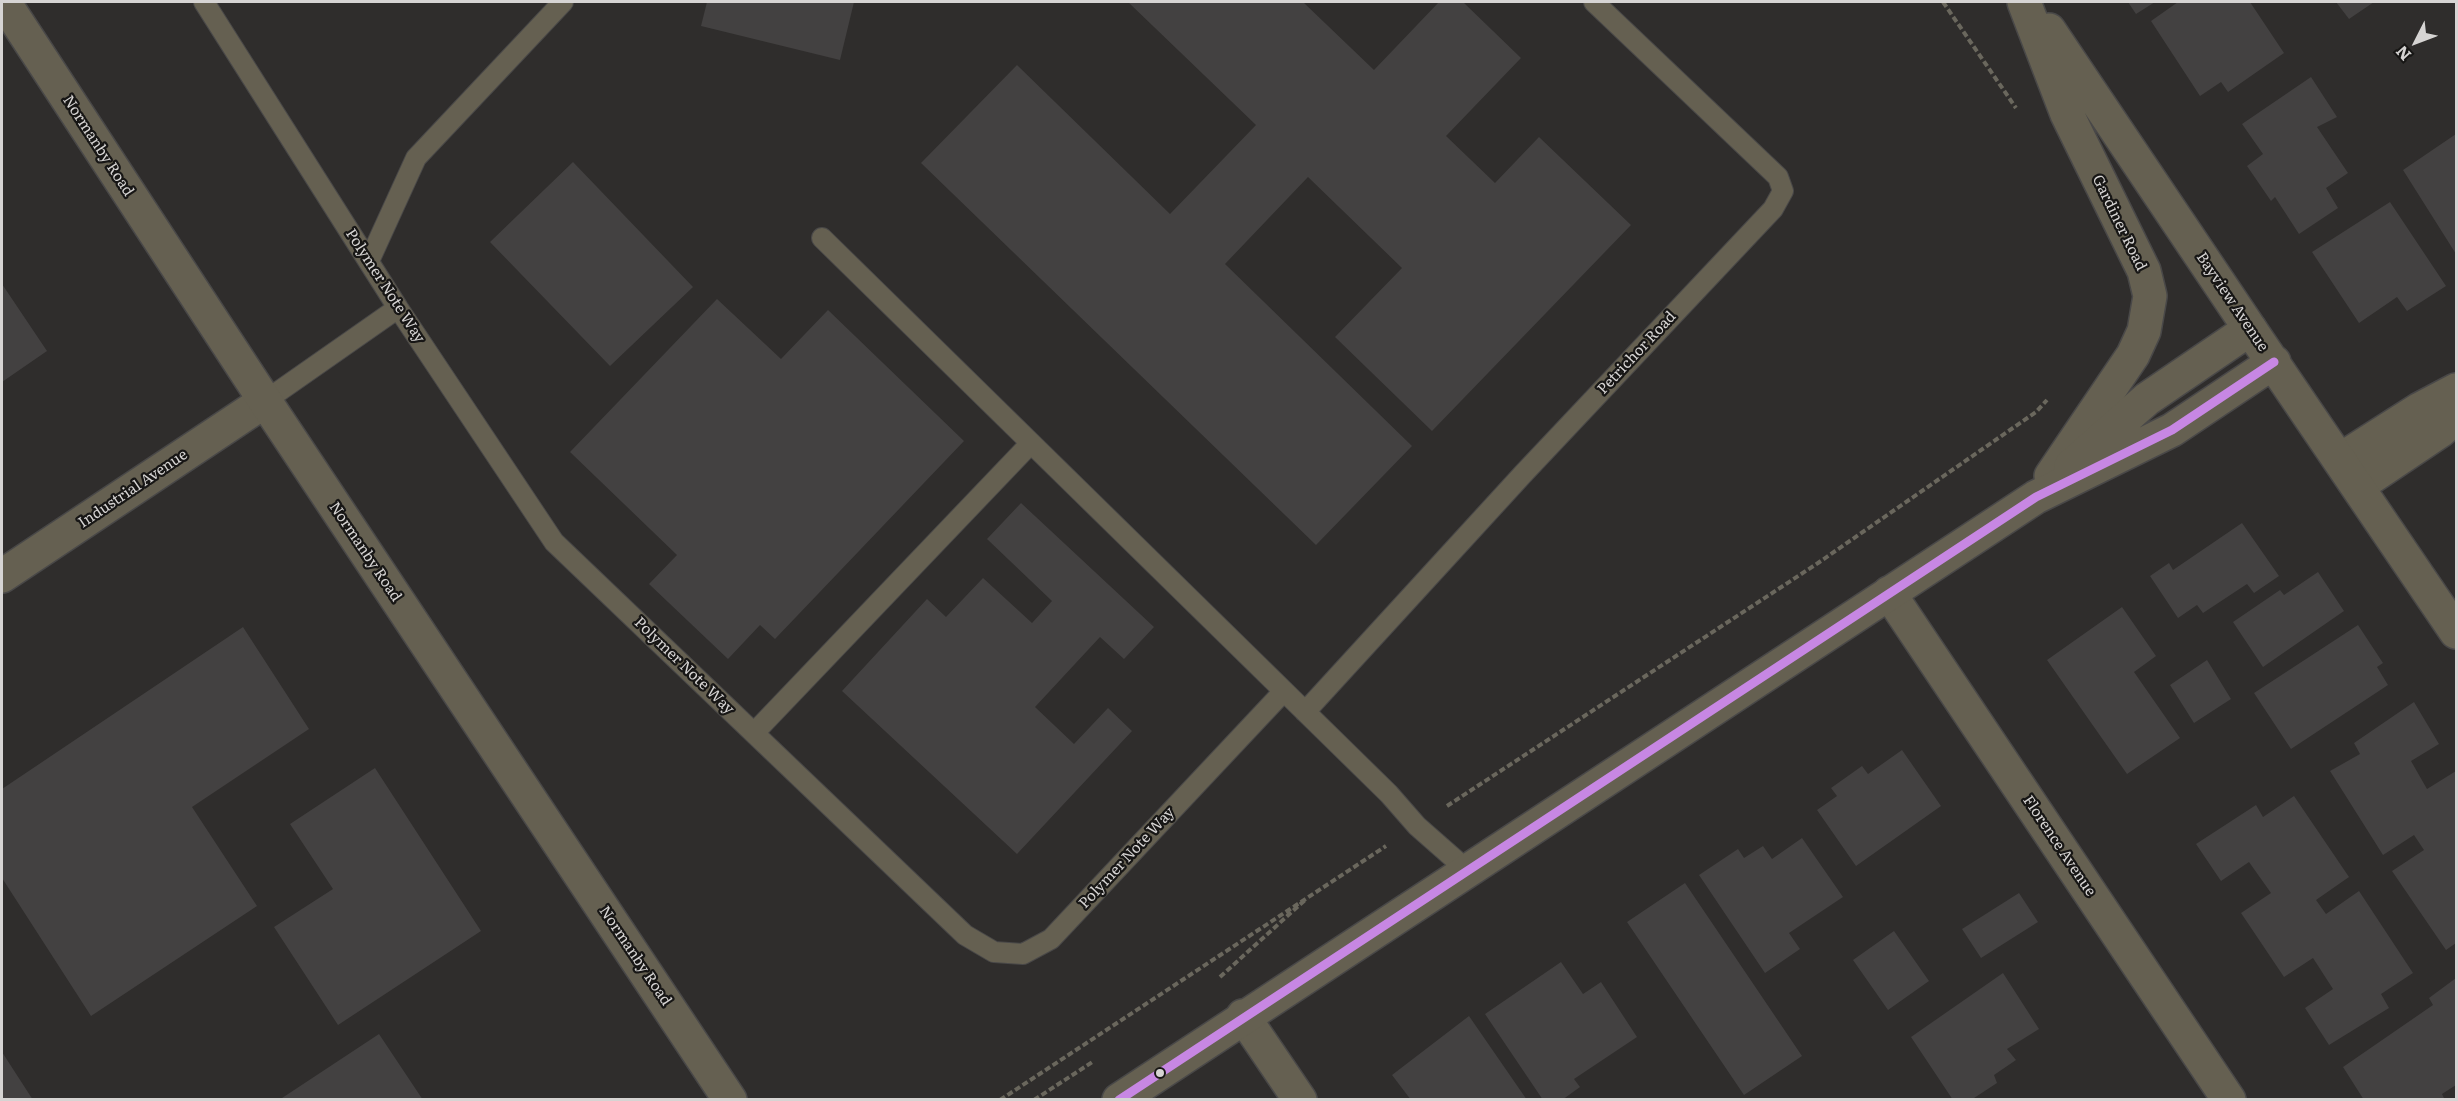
<!DOCTYPE html>
<html>
<head>
<meta charset="utf-8">
<style>
	body { margin:0 }
	#map { position:relative; width:2458px; height:1101px; overflow:hidden; background:#2f2d2c; font-family:Literata,serif }
	canvas { display:block }
	.frame { position:absolute; inset:0; border:3px solid #d6d4d3; pointer-events:none }
	.north { position:absolute; left:2386px; top:12px; width:60px; height:60px; -webkit-text-stroke:4px #171615; paint-order:stroke; rotate:228deg; font-size:16px; font-weight:700; line-height:24px; text-align:center; color:#d6d4d3 }
	.north::after { content:''; display:block; margin:auto; width:21px; height:27px; background:#d6d4d3; clip-path:polygon(50% 0,100% 100%,50% 72%,0 100%) }
</style>
</head>
<body>
<div id="map">
<canvas width="2458" height="1101"></canvas>
<div class="frame"></div>
<div class="north">N</div>
</div>
<script>
const ctx = document.querySelector('canvas').getContext('2d');
ctx.lineJoin = 'round';
function fill(path, color) { ctx.fillStyle = color; ctx.fill(path, 'evenodd'); }
const shape = rows => new Path2D(rows.map(r => 'M' + r).join(''));
function stroke(path, color, width, dash) { ctx.strokeStyle = color; ctx.lineWidth = width; ctx.lineCap = dash ? 'butt' : 'round'; ctx.setLineDash(dash || []); ctx.stroke(path); }
function drawText(font, color, halo, rows, align = 'center') {
  ctx.font = font + ' Literata,serif'; ctx.lineWidth = 4.5; ctx.setLineDash([]); ctx.textBaseline = 'middle'; ctx.strokeStyle = halo; ctx.fillStyle = color; for (const [text, x, y, turn = 0] of rows) {
    ctx.save(); ctx.translate(x, y); ctx.rotate((+turn || 0) * Math.PI / 180); ctx.textAlign = isNaN(turn) ? turn : align; if (halo) ctx.strokeText(text, 0, 0); ctx.fillText(text, 0, 0); ctx.restore();
  }
}
const building = shape([
	[707,2,854,2,840,60,701,26],
	[1128,2,1303,2,1374,70,1439,2,1463,2,1521,58,1446,136,1495,183,1539,137,1631,225,1432,431,1335,337,1402,268,1308,177,1225,264,1412,446,1316,545,921,163,1017,65,1170,214,1256,125],
	[2128,2,2155,2,2136,14],
	[2178,2,2250,2,2284,53,2228,92,2221,82,2200,96,2151,21],
	[2336,2,2374,2,2349,19],
	[2311,77,2337,117,2317,127,2348,173,2326,188,2338,208,2299,234,2275,197,2271,201,2247,166,2263,154,2242,124],
	[2456,134,2456,254,2403,170],
	[573,162,693,287,610,366,490,242],
	[2390,202,2446,286,2407,311,2397,297,2359,323,2312,252],
	[2,284,47,351,2,382],
	[717,299,781,359,828,310,964,441,775,639,760,625,728,659,649,584,677,555,570,452],
	[1021,503,1154,627,1124,659,1100,637,1035,707,1074,744,1108,708,1132,731,1017,854,842,691,927,599,946,617,983,578,1032,623,1052,601,987,539],
	[2242,523,2279,576,2254,593,2247,584,2203,613,2197,605,2178,618,2150,576,2169,563,2173,570],
	[2318,572,2344,611,2263,667,2233,622,2280,590,2284,595],
	[2122,607,2156,656,2134,672,2180,738,2127,774,2047,660],
	[2358,625,2383,663,2377,667,2388,685,2291,749,2254,693],
	[243,627,309,729,192,807,257,906,91,1016,2,878,2,789],
	[2207,660,2231,699,2194,723,2170,685],
	[2414,702,2439,744,2411,761,2427,789,2456,771,2456,943,2446,950,2392,871,2424,850,2414,835,2383,855,2330,771,2360,754,2354,743],
	[1902,750,1941,806,1856,866,1817,810,1837,796,1831,788,1862,766,1868,774],
	[375,768,481,931,338,1025,274,927,333,889,290,824],
	[2294,796,2349,877,2316,900,2326,914,2359,891,2413,973,2381,994,2389,1008,2329,1045,2305,1008,2333,989,2313,958,2284,977,2241,913,2271,893,2249,862,2221,881,2196,844,2256,805,2263,817],
	[1802,838,1843,897,1789,933,1800,949,1765,973,1699,875,1738,849,1744,858,1763,846,1772,859],
	[1685,883,1802,1056,1744,1095,1627,922],
	[2019,893,2038,922,1981,958,1962,929],
	[1894,931,1929,981,1888,1010,1853,960],
	[1561,962,1583,994,1601,982,1637,1037,1574,1079,1580,1087,1562,1100,1543,1100,1485,1014],
	[2003,973,2039,1029,2007,1049,2016,1060,1994,1075,1997,1083,1971,1100,1953,1100,1911,1037],
	[2456,978,2456,1085,2442,1094,2445,1100,2364,1100,2343,1067,2433,1005,2429,998],
	[1469,1016,1527,1100,1411,1100,1392,1075],
	[379,1034,423,1100,279,1100],
	[2,1052,33,1100,2,1100]
]);
const path = shape([
	[1943,2,2016,108],
	[1447,806,1818,563,2036,412,2047,400],
	[1220,977,1305,900],
	[1000,1100,1386,846],
	[1034,1100,1094,1061]
]);
const service = shape([
	[204,2,398,308,554,542,965,935,994,952,1023,954,1051,939,1284,691],
	[822,238,1389,794,1417,826,1467,870],
	[369,261,416,158,563,2],
	[265,401,398,308],
	[1305,712,1523,474,1773,209,1783,191,1778,177,1594,2],
	[754,733,1031,443]
]);
const minor = shape([
	[2024,2,2067,114,2144,271,2150,296,2144,331,2133,355,2051,476],
	[2049,30,2250,329],
	[2340,460,2420,409,2456,390],
	[2358,486,2440,431,2456,417],
	[2,576,265,401],
	[1889,593,2229,1100],
	[1243,1016,1300,1100]
]);
const tertiary = shape([
	[4,2,265,401,730,1100],
	[2071,466,2147,399,2250,329,2456,632],
	[1119,1100,2036,497,2172,430,2274,362]
]);
const bus1 = shape([
	[1119,1100,2036,497,2172,430,2274,362]
]);
const markers = [
	[1160,1073,5,"#d6d4d3"]
];
const streetNames = [
	["Normanby Road",98,146,57],
	["Gardiner Road",2119,223,64],
	["Polymer Note Way",385,286,57],
	["Bayview Avenue",2232,302,56],
	["Petrichor Road",1637,353,-47],
	["Industrial Avenue",133,489,-34],
	["Normanby Road",365,552,56],
	["Polymer Note Way",684,666,44],
	["Florence Avenue",2059,846,56],
	["Polymer Note Way",1127,858,-47],
	["Normanby Road",635,956,56]
];
fill(building, '#434141');
stroke(service, '#494848', 22);
stroke(minor, '#494848', 36);
stroke(tertiary, '#494848', 36);
stroke(path, '#6a675d', 4, [6, 3]);
stroke(service, '#656051', 20);
stroke(minor, '#656051', 33);
stroke(tertiary, '#656051', 33);
stroke(bus1, '#c787e3', 9);
for (const [x, y, r, color] of markers) { const dot = new Path2D(); dot.arc(x, y, r, 0, 2 * Math.PI); ctx.fillStyle = color; ctx.fill(dot); stroke(dot, '#171615', 2); }
drawText('15px', '#d6d4d3', '#171615', streetNames);
</script>
</body>
</html>
